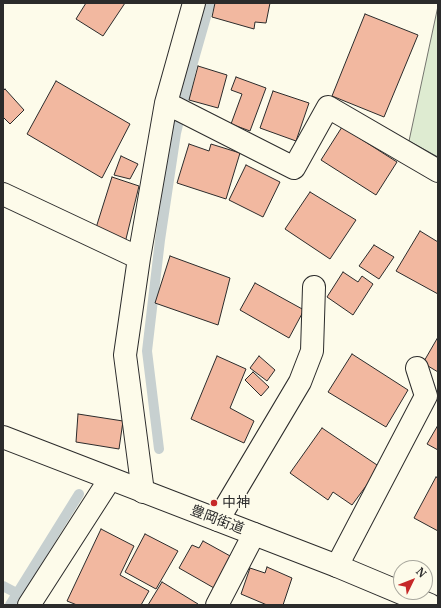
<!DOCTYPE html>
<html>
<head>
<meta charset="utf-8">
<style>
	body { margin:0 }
	#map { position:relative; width:441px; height:608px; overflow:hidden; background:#fdfbea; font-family:Merriweather,serif }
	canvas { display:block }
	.frame { position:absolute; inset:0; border:4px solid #2b2b2b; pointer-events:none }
	.north { position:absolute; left:393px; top:560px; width:40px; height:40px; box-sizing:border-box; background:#fdfbea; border:1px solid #a9a89e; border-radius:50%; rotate:47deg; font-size:11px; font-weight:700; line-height:16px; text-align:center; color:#2b2b2b }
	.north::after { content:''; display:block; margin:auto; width:14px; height:18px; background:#c62828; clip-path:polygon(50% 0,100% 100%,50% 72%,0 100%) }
</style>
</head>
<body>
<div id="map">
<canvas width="441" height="608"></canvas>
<div class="frame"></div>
<div class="north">N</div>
</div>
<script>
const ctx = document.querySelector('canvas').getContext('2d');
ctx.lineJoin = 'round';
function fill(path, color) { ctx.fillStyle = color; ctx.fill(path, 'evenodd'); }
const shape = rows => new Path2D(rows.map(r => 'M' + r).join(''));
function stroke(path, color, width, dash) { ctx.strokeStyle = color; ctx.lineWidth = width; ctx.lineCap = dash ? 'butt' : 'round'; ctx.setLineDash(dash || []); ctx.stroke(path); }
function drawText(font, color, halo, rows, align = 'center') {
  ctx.font = font + ' Merriweather,"Noto Sans JP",serif'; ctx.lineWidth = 3; ctx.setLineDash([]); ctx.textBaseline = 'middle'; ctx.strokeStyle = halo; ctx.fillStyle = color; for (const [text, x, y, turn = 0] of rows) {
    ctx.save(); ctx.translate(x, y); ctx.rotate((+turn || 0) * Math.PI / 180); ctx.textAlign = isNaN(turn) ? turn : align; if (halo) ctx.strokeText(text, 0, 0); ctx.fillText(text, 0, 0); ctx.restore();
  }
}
const green = shape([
	[438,6,438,157,409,141,438,6]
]);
const stream = shape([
	[159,449,147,351,160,240,176,133,192,66,210,3],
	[3,586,22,596],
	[10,605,79,494]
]);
const building = shape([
	[86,3,125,3,103,36,76,19,86,3],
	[215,3,270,3,266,23,255,22,254,29,212,17,215,3],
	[365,14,418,35,384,117,332,96,365,14],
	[198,66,227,75,218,108,189,100,198,66],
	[236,77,266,88,250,131,231,124,242,94,231,90,236,77],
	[56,81,130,124,102,178,27,134,56,81],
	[5,89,24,110,10,124,3,117,3,91,5,89],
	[273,91,309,103,296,141,260,128,273,91],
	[342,127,397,162,376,195,321,160,342,127],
	[189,144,209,151,211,144,240,153,226,199,177,183,189,144],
	[121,156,138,164,130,179,114,175,121,156],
	[246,165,280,182,263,217,229,200,246,165],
	[112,177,139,186,125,243,95,231,112,177],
	[310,192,356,220,330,259,285,229,310,192],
	[420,231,438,242,438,294,396,271,420,231],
	[374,245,394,257,379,279,359,266,374,245],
	[170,256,230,278,218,325,155,303,170,256],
	[343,272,358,282,362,276,373,284,353,315,327,297,343,272],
	[255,283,304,310,289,338,240,310,255,283],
	[438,337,438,372,423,363,438,337],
	[352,354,408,390,386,427,328,392,352,354],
	[217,356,246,369,230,408,254,421,244,443,191,419,217,356],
	[259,356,275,370,267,381,250,368,259,356],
	[253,372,269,387,261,396,245,380,253,372],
	[78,414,123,421,119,449,76,442,78,414],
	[438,425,438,450,427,444,438,425],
	[322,428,380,467,352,505,333,492,328,500,290,473,322,428],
	[436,477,438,478,438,531,414,518,436,477],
	[101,529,134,546,120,575,149,591,141,605,77,605,67,601,101,529],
	[145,534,178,551,156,589,125,572,145,534],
	[203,541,232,557,214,588,179,568,192,545,199,548,203,541],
	[267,567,292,578,283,605,267,605,241,594,250,568,265,573,267,567],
	[162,582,198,604,198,605,148,605,162,582]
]);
const minor = shape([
	[166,103,294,168,328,107,438,171],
	[3,194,139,258],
	[143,492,125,355,139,258,166,103,194,3],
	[218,520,300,382,312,351,314,287],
	[337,566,426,396,417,368],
	[29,605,110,479],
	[217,605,254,534]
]);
const major = shape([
	[3,437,337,566,430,605]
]);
const markers = [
	[214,503,4,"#c62828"]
];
const poiNames = [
	["中神",222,503]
];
const streetNames = [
	["豊岡街道",217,520,21]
];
fill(green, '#deebd1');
stroke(green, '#74746e', 1);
stroke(stream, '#c7d0d0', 10);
fill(building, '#f2b8a0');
stroke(building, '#2b2b2b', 1);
stroke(minor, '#2b2b2b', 24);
stroke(major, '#2b2b2b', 24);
stroke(minor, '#fdfbea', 22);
stroke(major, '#fdfbea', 22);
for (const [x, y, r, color] of markers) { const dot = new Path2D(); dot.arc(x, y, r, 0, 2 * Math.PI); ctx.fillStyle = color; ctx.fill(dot); stroke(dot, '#fdfbea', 1.5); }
drawText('14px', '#2b2b2b', '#fdfbea', poiNames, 'left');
drawText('14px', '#2b2b2b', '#fdfbea', streetNames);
</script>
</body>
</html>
